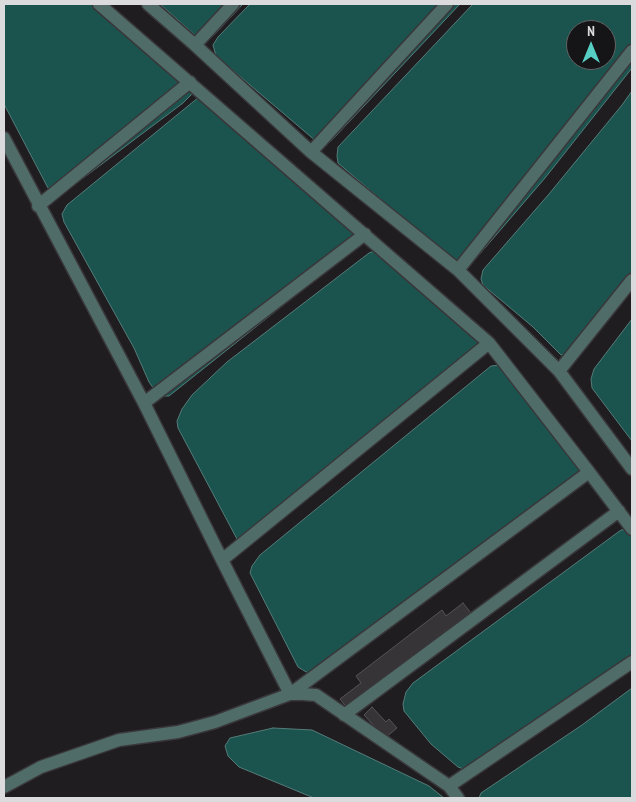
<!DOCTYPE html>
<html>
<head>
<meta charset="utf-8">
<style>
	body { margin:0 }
	#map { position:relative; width:636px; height:802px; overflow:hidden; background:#1f1d20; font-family:"PT Sans Narrow",sans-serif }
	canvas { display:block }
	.frame { position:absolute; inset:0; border:5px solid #dbdadc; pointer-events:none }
	.north { position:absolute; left:566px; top:20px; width:50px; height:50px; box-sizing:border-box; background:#151416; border:1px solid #646365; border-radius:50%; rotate:0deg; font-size:14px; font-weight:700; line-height:20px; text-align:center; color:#dbdadc }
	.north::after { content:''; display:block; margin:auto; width:18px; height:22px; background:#56cec3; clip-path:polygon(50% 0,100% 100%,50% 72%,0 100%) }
</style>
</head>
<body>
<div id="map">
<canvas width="636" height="802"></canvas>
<div class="frame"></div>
<div class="north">N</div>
</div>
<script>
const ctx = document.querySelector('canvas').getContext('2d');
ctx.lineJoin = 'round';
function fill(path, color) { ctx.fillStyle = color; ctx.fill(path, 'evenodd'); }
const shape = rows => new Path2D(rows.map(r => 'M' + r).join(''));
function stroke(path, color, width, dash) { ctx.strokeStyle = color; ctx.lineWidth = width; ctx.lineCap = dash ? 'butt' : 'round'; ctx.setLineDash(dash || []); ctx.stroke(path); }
const water = shape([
	[4,4,103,4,193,93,183,103,62,194,56,194,48,188,4,104,4,4],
	[160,4,243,4,213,36,205,38,197,37,160,4],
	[250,4,460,4,331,141,324,143,317,142,216,56,213,45,218,37,250,4],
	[473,4,632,4,632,68,545,178,472,263,466,266,458,265,338,163,337,156,338,147,473,4],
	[576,30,606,30,606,60,576,60,576,30],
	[632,91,632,283,567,355,561,355,533,327,483,285,481,279,483,270,549,194,622,105,632,91],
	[199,97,359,226,355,248,169,396,162,396,156,392,149,382,134,348,64,222,62,214,67,205,199,97],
	[377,250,482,338,485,352,481,358,252,544,244,544,237,539,178,428,177,421,182,409,192,395,227,362,369,253,377,250],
	[632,319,632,441,592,388,591,379,594,369,632,319],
	[500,365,509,368,540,398,587,465,589,472,308,673,298,667,250,573,252,566,260,555,491,366,500,365],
	[629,529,632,530,632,662,469,771,458,767,431,744,404,711,403,704,406,692,413,683,621,530,629,529],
	[632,688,632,798,479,798,481,793,582,725,632,688],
	[273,728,312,730,429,786,444,798,314,798,239,767,228,756,225,746,230,738,273,728]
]);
const building = shape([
	[463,603,475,618,351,713,340,699,361,683,356,676,442,610,446,616,463,603],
	[372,707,386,722,389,719,397,728,385,738,364,715,372,707]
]);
const minor = shape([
	[99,4,489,343],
	[148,4,195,45],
	[233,4,195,45,311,152,447,4],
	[4,138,144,403,222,560,290,694,589,472,489,343,222,560],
	[311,152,458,270,632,51],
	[38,206,190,82],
	[458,270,559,371,632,469],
	[559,371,632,280],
	[144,403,365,234],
	[589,472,632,529],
	[344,715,619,511],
	[449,786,632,662],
	[4,787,41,767,119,740,178,732,215,722,290,694,303,694,316,695,449,786,458,798]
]);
fill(water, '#1b544f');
stroke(water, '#557c79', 1);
fill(building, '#363437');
stroke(building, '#555356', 1);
stroke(minor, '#39373a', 15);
stroke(minor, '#506c68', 12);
</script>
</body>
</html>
